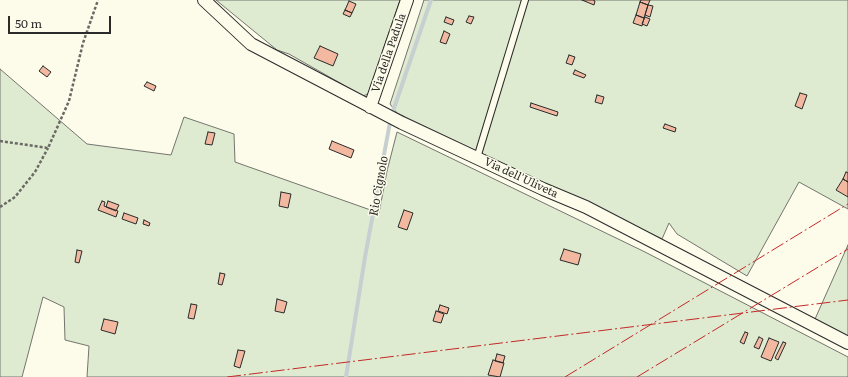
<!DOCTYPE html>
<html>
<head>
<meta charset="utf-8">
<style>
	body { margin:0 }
	#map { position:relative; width:848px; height:377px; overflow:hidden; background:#fdfbea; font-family:Literata,serif }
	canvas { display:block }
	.scale { position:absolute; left:8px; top:16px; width:103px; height:18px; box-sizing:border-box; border:2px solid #2b2b2b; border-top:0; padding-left:5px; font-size:12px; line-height:14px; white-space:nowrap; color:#2b2b2b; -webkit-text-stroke:3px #fdfbea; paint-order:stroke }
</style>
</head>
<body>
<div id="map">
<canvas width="848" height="377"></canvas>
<div class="scale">50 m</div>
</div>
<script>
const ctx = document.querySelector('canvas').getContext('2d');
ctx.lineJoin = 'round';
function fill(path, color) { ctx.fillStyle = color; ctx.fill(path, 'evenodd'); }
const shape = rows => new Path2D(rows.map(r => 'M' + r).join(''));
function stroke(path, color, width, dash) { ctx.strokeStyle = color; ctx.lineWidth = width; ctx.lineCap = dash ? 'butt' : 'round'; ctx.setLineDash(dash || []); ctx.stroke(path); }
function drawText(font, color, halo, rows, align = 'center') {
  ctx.font = font + ' Literata,serif'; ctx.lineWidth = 3; ctx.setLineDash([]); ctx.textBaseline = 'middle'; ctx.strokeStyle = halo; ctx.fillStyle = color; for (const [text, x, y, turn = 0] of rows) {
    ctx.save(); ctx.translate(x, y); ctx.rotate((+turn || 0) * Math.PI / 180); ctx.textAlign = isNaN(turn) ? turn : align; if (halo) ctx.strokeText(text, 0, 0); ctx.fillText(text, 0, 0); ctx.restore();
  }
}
const green = shape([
	[216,0,400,0,368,94,363,96,289,54,277,50,216,0],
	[424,0,848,0,848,209,799,182,747,276,677,234,669,223,662,239,397,113,390,104,424,0],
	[0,69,87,144,171,155,184,117,234,134,235,162,379,213,387,171,397,132,645,252,848,357,848,377,87,377,89,346,65,340,64,307,43,297,22,377,0,377,0,69],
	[848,245,848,347,811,328,848,245]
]);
const stream = shape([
	[346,377,365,257,391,117,431,0]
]);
const building = shape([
	[582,0,593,0,595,1,594,5,582,0],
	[641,0,650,0,648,5,640,2,641,0],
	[349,1,356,4,352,13,345,10,349,1],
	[640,2,648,5,644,18,636,15,640,2],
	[648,5,653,6,650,17,645,15,648,5],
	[345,10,352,13,350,17,343,14,345,10],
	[636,15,644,18,642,26,633,23,636,15],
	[469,16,474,17,471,24,466,22,469,16],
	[446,17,454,20,452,25,444,22,446,17],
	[645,17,650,19,647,26,642,24,645,17],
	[444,31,450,34,446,44,440,42,444,31],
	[320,46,338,54,333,66,314,58,320,46],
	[569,55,575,57,572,65,566,63,569,55],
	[43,66,51,72,47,77,39,71,43,66],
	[575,70,586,75,584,78,573,74,575,70],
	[147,82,156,86,154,91,144,86,147,82],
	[800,93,807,95,802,109,795,106,800,93],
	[597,95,604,97,602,104,595,102,597,95],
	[531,103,558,112,557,116,530,107,531,103],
	[665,124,676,128,675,132,663,128,665,124],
	[208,132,215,133,212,145,205,144,208,132],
	[332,141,354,150,351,158,329,149,332,141],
	[846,172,848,173,848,182,843,179,846,172],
	[843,179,848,182,848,197,836,190,843,179],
	[281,192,291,194,288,208,279,206,281,192],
	[102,201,105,202,104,206,118,211,116,217,98,210,102,201],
	[108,201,119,205,116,211,106,207,108,201],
	[404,210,413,213,407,230,398,227,404,210],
	[124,213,138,218,136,224,122,219,124,213],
	[144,220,150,223,149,226,143,224,144,220],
	[564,249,581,254,578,265,560,260,564,249],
	[77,250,82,251,79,263,75,262,77,250],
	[220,273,225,274,222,285,218,284,220,273],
	[277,299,287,302,284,313,275,311,277,299],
	[191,304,197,305,194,319,188,318,191,304],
	[440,305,449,308,447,314,438,311,440,305],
	[436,311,444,314,441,323,433,321,436,311],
	[104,319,118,322,115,334,101,330,104,319],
	[745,332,748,333,744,344,740,342,745,332],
	[759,337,763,339,759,349,754,347,759,337],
	[769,338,779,342,771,361,761,357,769,338],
	[783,342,786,343,778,360,775,358,783,342],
	[238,350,245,351,240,368,234,366,238,350],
	[497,354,505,356,503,363,495,361,497,354],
	[493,360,504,363,500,377,488,375,493,360]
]);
const path = shape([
	[0,141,48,148,69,101,83,43,98,0],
	[0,207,15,197,35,172,48,148]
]);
const service = shape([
	[477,158,525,0]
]);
const minor = shape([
	[204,0,251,44,402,123,543,189,586,207,848,343],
	[370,107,407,0]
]);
const power = shape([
	[227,377,848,300],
	[565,377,848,204],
	[637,377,848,249]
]);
const streetNames = [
	["Via della Padula",389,53,-71],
	["Via dell'Uliveta",521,178,25]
];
const waterNames = [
	["Rio Cignolo",379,186,-80]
];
fill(green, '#deebd1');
stroke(green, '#74746e', 1);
stroke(stream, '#c7d0d0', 4);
fill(building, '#f2b8a0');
stroke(building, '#2b2b2b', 1);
stroke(service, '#2b2b2b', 8);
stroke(minor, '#2b2b2b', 14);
stroke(path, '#6a6964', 2.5, [3, 2]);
stroke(service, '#fdfbea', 6);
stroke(minor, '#fdfbea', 12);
stroke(power, '#c62828', 1, [14, 3, 2, 3]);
drawText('11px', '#2b2b2b', '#fdfbea', streetNames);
drawText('italic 12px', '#2b2b2b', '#fdfbea', waterNames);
</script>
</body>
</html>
